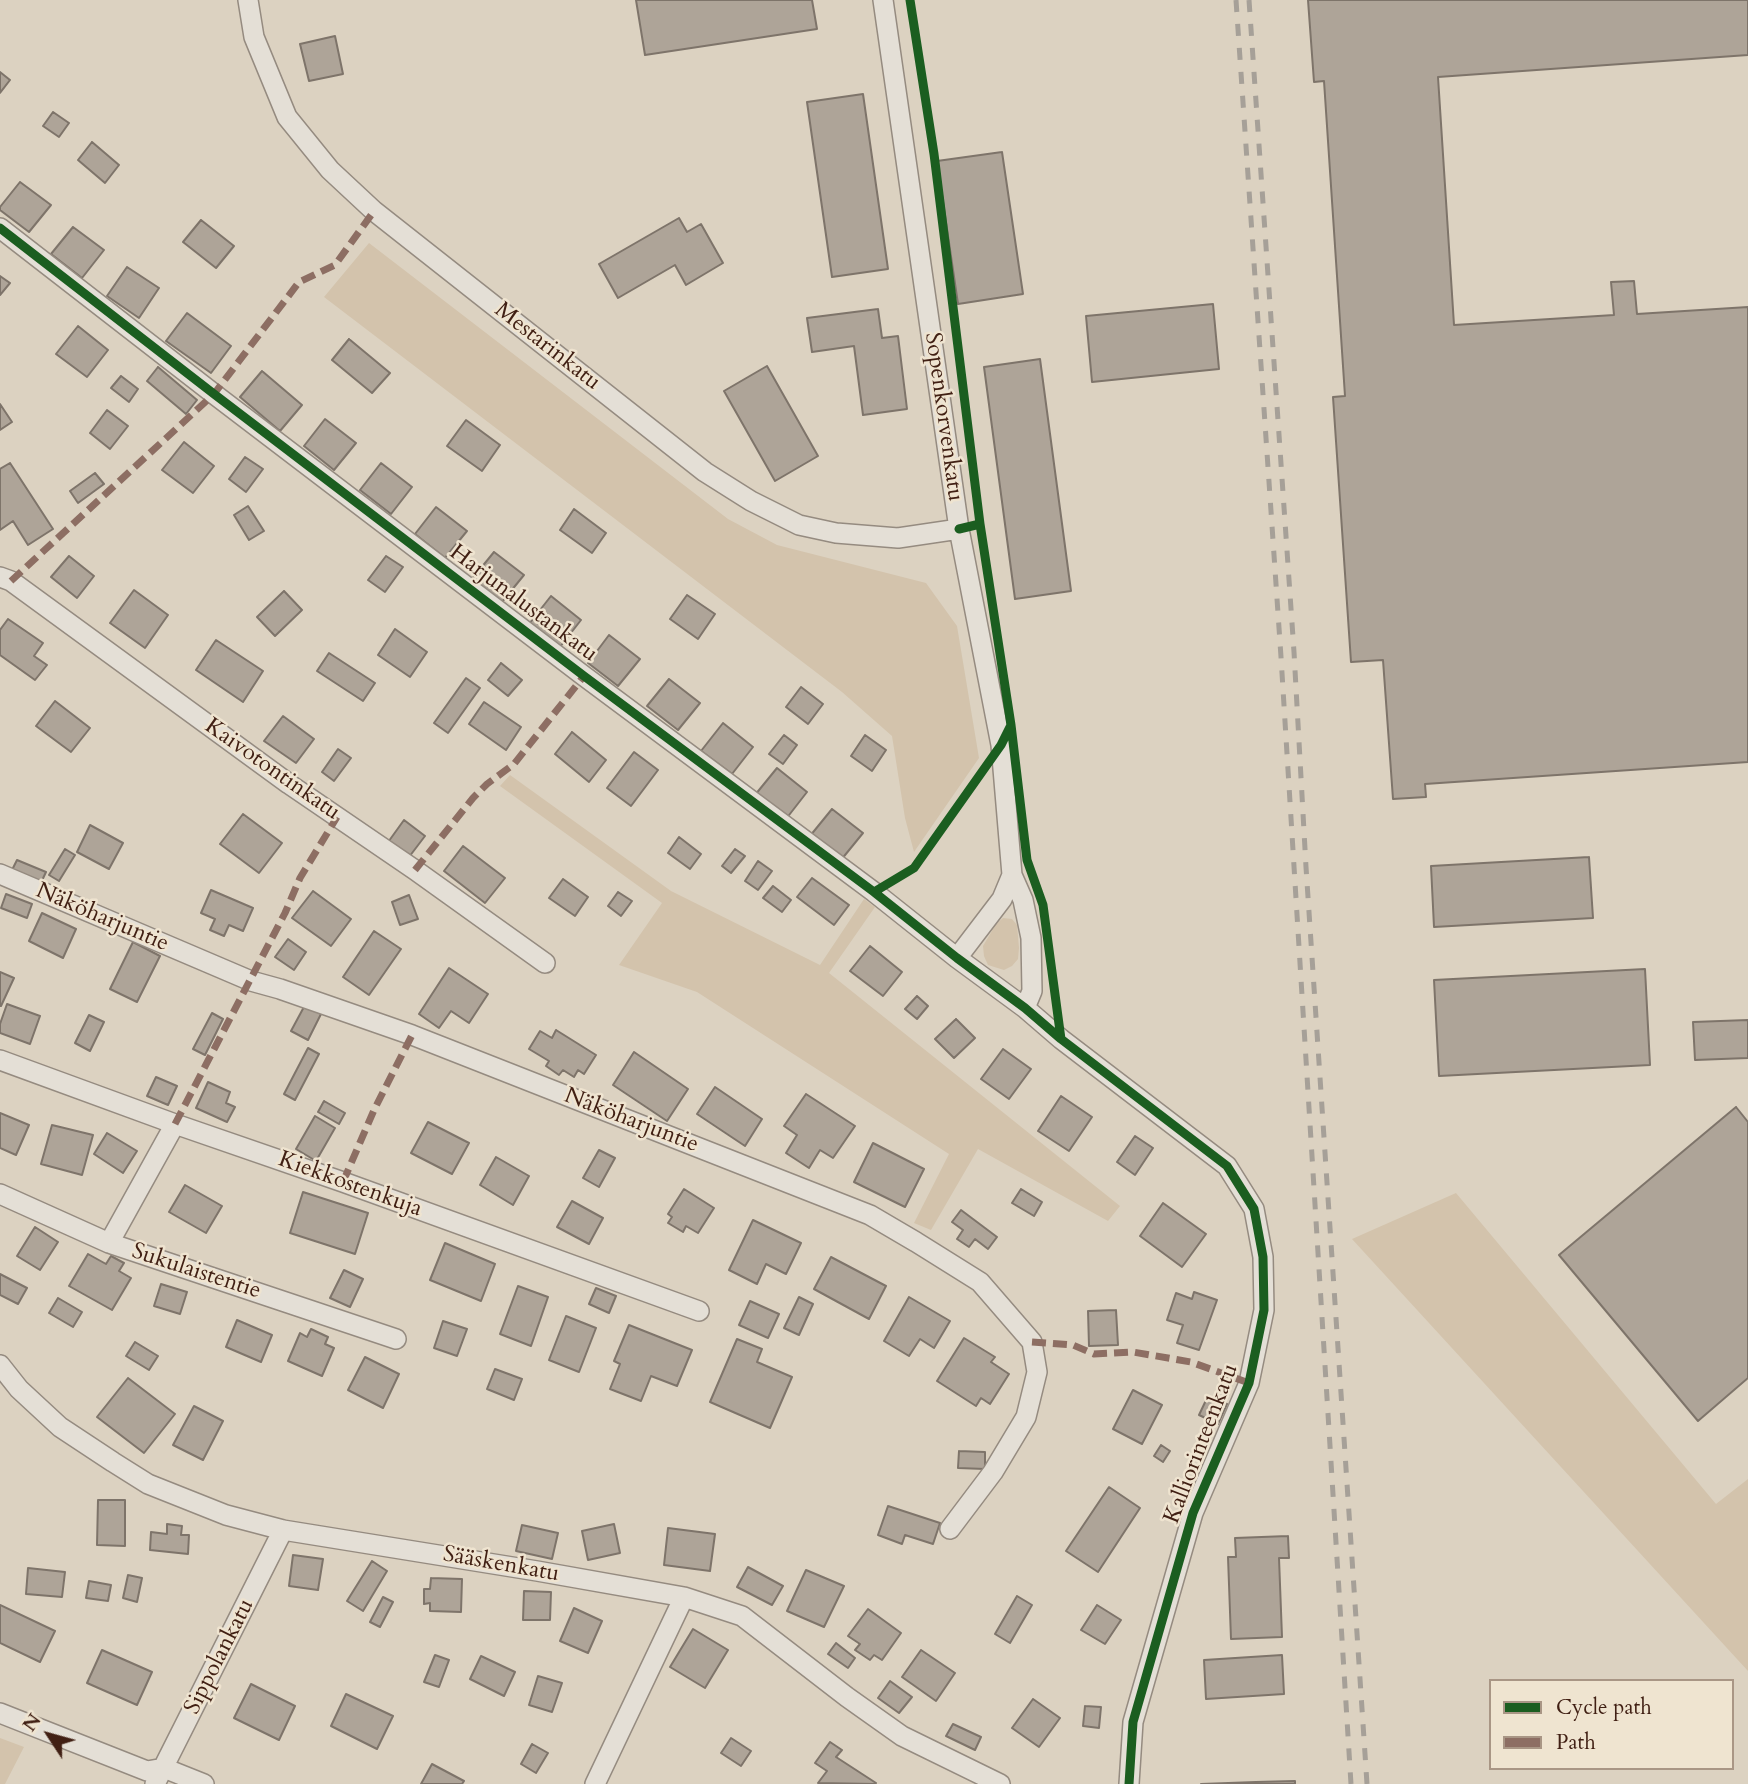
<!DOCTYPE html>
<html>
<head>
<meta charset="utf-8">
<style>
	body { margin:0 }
	#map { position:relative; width:1748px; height:1784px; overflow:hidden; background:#dcd2c1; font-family:Cardo,serif }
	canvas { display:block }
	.legend { position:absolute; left:1489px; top:1679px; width:245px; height:91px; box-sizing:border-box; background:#efe4d0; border:2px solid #a99685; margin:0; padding:9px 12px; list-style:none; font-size:21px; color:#412014 }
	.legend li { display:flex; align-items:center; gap:14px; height:35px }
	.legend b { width:35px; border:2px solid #a99685 }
	.north { position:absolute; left:14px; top:1700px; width:70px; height:70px; -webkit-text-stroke:5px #efe4d0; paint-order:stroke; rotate:306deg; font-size:19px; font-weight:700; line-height:28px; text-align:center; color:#412014 }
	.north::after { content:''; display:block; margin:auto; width:24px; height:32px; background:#412014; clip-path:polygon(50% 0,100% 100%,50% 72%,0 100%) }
</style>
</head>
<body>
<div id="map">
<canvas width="1748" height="1784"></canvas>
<ul class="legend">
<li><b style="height:9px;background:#1b5e20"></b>Cycle path</li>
<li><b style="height:9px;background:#8d6e63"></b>Path</li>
</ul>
<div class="north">N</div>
</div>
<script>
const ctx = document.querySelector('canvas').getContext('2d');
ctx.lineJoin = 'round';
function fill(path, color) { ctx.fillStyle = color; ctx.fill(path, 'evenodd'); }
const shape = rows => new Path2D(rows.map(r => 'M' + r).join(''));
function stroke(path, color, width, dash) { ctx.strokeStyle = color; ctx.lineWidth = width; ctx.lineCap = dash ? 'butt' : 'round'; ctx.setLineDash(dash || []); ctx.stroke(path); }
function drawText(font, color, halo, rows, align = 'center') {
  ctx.font = font + ' Cardo,serif'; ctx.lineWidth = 5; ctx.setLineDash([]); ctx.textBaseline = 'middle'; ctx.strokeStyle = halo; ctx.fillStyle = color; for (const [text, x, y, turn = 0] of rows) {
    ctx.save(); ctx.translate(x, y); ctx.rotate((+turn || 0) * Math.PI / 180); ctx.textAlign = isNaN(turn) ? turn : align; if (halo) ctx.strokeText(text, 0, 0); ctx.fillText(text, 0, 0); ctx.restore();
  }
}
const green = shape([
	[369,243,728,519,777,545,926,583,957,626,979,758,914,852,905,818,892,736,842,692,324,297],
	[510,775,671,891,820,965,864,899,875,907,829,973,1120,1206,1108,1221,978,1149,931,1230,914,1223,949,1154,697,992,619,965,662,903,500,786],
	[1003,918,1012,919,1017,925,1019,948,1018,959,1012,966,1004,970,988,965,984,956,983,946,996,924],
	[1456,1193,1716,1504,1748,1479,1748,1671,1352,1239],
	[0,1738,24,1747,5,1784,0,1784]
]);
const building = shape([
	[636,0,812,0,817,29,645,55,636,0],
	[1308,0,1748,0,1748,55,1438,77,1454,325,1614,315,1611,282,1634,281,1637,314,1748,307,1748,762,1425,784,1426,797,1393,799,1383,660,1351,662,1333,397,1345,396,1324,81,1314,82,1308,0],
	[335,36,343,74,309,81,300,44,335,36],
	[0,72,10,80,0,93,0,72],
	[863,94,888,269,832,277,807,102,863,94],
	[53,112,69,123,59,137,43,126,53,112],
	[92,142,119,165,105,183,78,160,92,142],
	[1002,152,1023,294,958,304,937,161,1002,152],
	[20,182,51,205,29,232,0,210,0,207,20,182],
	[679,218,687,232,701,224,723,263,686,285,675,265,618,298,599,264,679,218],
	[201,220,234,246,216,268,183,242,201,220],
	[73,227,104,250,82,278,51,254,73,227],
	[127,267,159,288,139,318,107,296,127,267],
	[0,276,10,283,0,295,0,276],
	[1213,304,1219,369,1092,382,1086,316,1213,304],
	[878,309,882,338,898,336,907,409,863,415,854,346,812,352,807,318,878,309],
	[187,313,231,346,211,373,166,341,187,313],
	[78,326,108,350,87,377,56,354,78,326],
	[349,339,390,373,372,393,332,360,349,339],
	[1040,359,1071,591,1015,599,984,367,1040,359],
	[767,366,818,456,775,481,724,391,767,366],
	[158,367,197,400,186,414,147,381,158,367],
	[262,371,302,405,280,431,240,397,262,371],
	[121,376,138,389,129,402,111,388,121,376],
	[0,404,12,422,0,430,0,404],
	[107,410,128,426,110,449,90,433,107,410],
	[325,419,356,443,334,470,304,446,325,419],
	[466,420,500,445,482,471,447,446,466,420],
	[184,442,214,466,193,493,162,470,184,442],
	[245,457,263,469,246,492,229,479,245,457],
	[10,463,53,529,28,545,13,521,0,530,0,469,10,463],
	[381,463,412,487,391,514,360,490,381,463],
	[95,473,104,484,78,503,70,491,95,473],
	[248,506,264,531,249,540,234,515,248,506],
	[436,507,467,531,445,558,415,534,436,507],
	[574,509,606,533,592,553,560,530,574,509],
	[494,552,524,575,502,602,472,579,494,552],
	[69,556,94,576,77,598,51,577,69,556],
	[386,556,403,567,385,592,368,580,386,556],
	[134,590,168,615,145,648,110,623,134,590],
	[284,591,302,610,275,636,257,617,284,591],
	[687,595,715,614,698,639,670,619,687,595],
	[551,596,581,620,560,647,529,624,551,596],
	[8,619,43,643,34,656,47,665,35,680,0,655,0,630,8,619],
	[395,629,427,652,410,677,378,655,395,629],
	[609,635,640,659,618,686,588,663,609,635],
	[216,640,263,671,243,702,196,670,216,640],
	[329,653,375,683,363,701,317,671,329,653],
	[501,663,522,680,508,696,488,680,501,663],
	[466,678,480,688,448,733,434,723,466,678],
	[669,679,700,703,678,730,647,706,669,679],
	[801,687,823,704,808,724,786,707,801,687],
	[55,701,90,728,71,752,36,726,55,701],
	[484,702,521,727,506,750,469,724,484,702],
	[283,716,314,739,296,763,264,741,283,716],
	[723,723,753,747,732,774,701,751,723,723],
	[572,732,606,760,589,782,555,754,572,732],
	[784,735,797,745,783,764,769,754,784,735],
	[865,735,886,750,872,771,851,756,865,735],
	[338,749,351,758,334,781,322,772,338,749],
	[634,752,658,770,631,806,607,788,634,752],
	[777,768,807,792,786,819,755,795,777,768],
	[832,809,863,833,841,860,810,836,832,809],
	[243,814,282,843,259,873,220,844,243,814],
	[404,820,425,836,406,861,386,845,404,820],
	[90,825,123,843,109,869,77,852,90,825],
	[679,837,701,854,690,869,668,853,679,837],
	[463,846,505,878,485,903,444,871,463,846],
	[65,849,75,855,59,881,49,875,65,849],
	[735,849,745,856,731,873,722,866,735,849],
	[1589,857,1593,918,1434,927,1431,866,1589,857],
	[17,860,46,872,39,887,10,874,17,860],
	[758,861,772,871,758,890,745,881,758,861],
	[812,878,849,905,834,925,797,897,812,878],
	[563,879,588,897,575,916,549,898,563,879],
	[773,886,791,900,782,912,763,898,773,886],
	[211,890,253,908,243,931,229,925,224,936,210,930,215,919,201,913,211,890],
	[313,891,351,919,331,946,292,918,313,891],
	[618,892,632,901,621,916,608,906,618,892],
	[6,894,32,904,27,918,1,908,6,894],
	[409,895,418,919,400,925,392,902,409,895],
	[42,913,76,929,63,958,29,941,42,913],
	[374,931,401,949,369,995,343,977,374,931],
	[288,939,306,952,294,970,275,957,288,939],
	[133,942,160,956,137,1002,110,989,133,942],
	[870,946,902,972,883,996,850,971,870,946],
	[449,968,488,994,469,1023,451,1011,439,1028,419,1014,449,968],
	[1645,969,1650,1065,1439,1076,1434,980,1645,969],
	[0,972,14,978,1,1006,0,1006,0,972],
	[917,996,928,1006,917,1019,905,1009,917,996],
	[7,1004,40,1016,30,1044,0,1033,0,1024,7,1004],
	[305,1005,321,1014,308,1040,291,1031,305,1005],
	[212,1013,223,1019,205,1055,193,1049,212,1013],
	[89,1015,104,1022,90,1051,75,1043,89,1015],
	[956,1019,975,1038,954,1058,935,1039,956,1019],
	[1748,1020,1748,1058,1695,1060,1693,1022,1748,1020],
	[556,1030,596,1055,584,1074,578,1070,574,1077,563,1070,559,1075,546,1066,549,1061,529,1049,540,1031,552,1038,556,1030],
	[308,1048,319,1054,295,1100,284,1094,308,1048],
	[1003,1049,1031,1069,1009,1099,981,1079,1003,1049],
	[634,1052,688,1089,667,1121,613,1085,634,1052],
	[156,1077,177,1086,168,1105,147,1096,156,1077],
	[208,1082,230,1092,226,1103,235,1107,227,1122,196,1108,208,1082],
	[715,1087,762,1119,745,1146,697,1114,715,1087],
	[806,1094,855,1126,833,1158,820,1150,809,1168,786,1153,797,1135,784,1126,806,1094],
	[1061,1096,1092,1117,1069,1151,1038,1131,1061,1096],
	[324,1101,345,1113,339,1124,318,1112,324,1101],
	[1736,1107,1748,1122,1748,1378,1698,1421,1559,1255,1736,1107],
	[0,1113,29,1125,16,1155,0,1148,0,1113],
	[315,1116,335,1128,316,1161,296,1149,315,1116],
	[428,1122,469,1143,452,1174,411,1153,428,1122],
	[52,1125,93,1135,82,1175,41,1164,52,1125],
	[107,1133,137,1151,123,1173,94,1154,107,1133],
	[1135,1136,1153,1148,1135,1175,1117,1162,1135,1136],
	[873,1143,924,1169,905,1207,854,1182,873,1143],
	[599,1150,615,1158,599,1187,583,1178,599,1150],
	[496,1157,529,1176,513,1205,480,1185,496,1157],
	[185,1185,222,1206,206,1233,169,1212,185,1185],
	[684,1189,714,1208,698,1233,686,1226,683,1232,668,1223,672,1217,668,1214,684,1189],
	[1021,1189,1042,1202,1034,1216,1012,1203,1021,1189],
	[303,1192,368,1213,355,1254,290,1233,303,1192],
	[572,1201,603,1218,589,1244,557,1227,572,1201],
	[1163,1203,1206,1234,1182,1267,1140,1236,1163,1203],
	[961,1210,997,1237,988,1249,975,1239,969,1247,957,1239,963,1230,952,1222,961,1210],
	[753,1220,801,1243,786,1274,766,1264,757,1284,729,1270,753,1220],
	[35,1227,58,1242,40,1270,17,1256,35,1227],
	[445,1243,495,1264,481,1301,430,1280,445,1243],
	[88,1254,106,1264,111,1256,124,1263,119,1271,131,1278,112,1310,69,1286,88,1254],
	[831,1257,886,1286,869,1319,814,1289,831,1257],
	[344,1270,363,1279,350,1307,330,1298,344,1270],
	[0,1274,27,1288,18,1304,0,1295,0,1274],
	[161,1284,187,1292,180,1314,154,1306,161,1284],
	[518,1286,548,1297,531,1346,500,1334,518,1286],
	[596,1288,616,1296,609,1313,589,1304,596,1288],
	[1194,1292,1217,1300,1199,1350,1177,1343,1183,1325,1167,1320,1176,1293,1192,1299,1194,1292],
	[799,1297,813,1304,799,1335,784,1328,799,1297],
	[909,1297,950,1321,934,1348,920,1339,909,1356,884,1341,909,1297],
	[58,1298,82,1312,73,1327,49,1313,58,1298],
	[750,1301,779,1314,768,1338,739,1325,750,1301],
	[1116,1310,1118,1345,1089,1346,1088,1311,1116,1310],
	[566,1316,596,1328,579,1372,549,1360,566,1316],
	[237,1320,272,1335,261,1362,226,1347,237,1320],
	[443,1321,467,1329,457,1356,434,1348,443,1321],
	[629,1325,692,1350,677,1386,651,1376,641,1401,610,1389,620,1364,614,1361,629,1325],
	[311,1329,328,1337,325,1344,334,1348,322,1376,288,1361,300,1333,307,1337,311,1329],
	[964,1338,995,1357,991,1362,1009,1374,990,1404,981,1398,976,1406,937,1381,964,1338],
	[737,1339,762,1349,757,1362,792,1377,770,1428,710,1402,737,1339],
	[135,1342,158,1356,149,1370,126,1356,135,1342],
	[365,1357,399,1374,383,1408,348,1390,365,1357],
	[495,1369,522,1379,514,1400,487,1389,495,1369],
	[128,1378,175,1414,144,1453,97,1417,128,1378],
	[1133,1390,1162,1405,1142,1444,1113,1429,1133,1390],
	[1208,1396,1227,1404,1218,1424,1199,1415,1208,1396],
	[194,1406,223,1421,203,1460,173,1445,194,1406],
	[1161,1445,1170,1451,1163,1462,1154,1456,1161,1445],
	[959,1451,985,1452,985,1469,958,1468,959,1451],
	[1109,1487,1140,1508,1098,1572,1066,1551,1109,1487],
	[98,1500,125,1500,125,1546,97,1545,98,1500],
	[888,1506,940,1523,933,1544,905,1535,902,1544,878,1535,888,1506],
	[167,1524,182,1526,181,1535,189,1535,188,1554,150,1550,151,1532,167,1534,167,1524],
	[614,1524,620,1553,588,1560,582,1531,614,1524],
	[522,1525,558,1533,552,1559,516,1551,522,1525],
	[668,1528,715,1534,710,1571,664,1565,668,1528],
	[1288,1536,1289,1558,1279,1558,1282,1637,1231,1639,1228,1557,1236,1557,1235,1538,1288,1536],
	[293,1555,323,1559,318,1590,289,1586,293,1555],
	[372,1561,387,1571,363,1611,347,1601,372,1561],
	[748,1567,783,1586,772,1605,737,1587,748,1567],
	[28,1568,65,1572,62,1597,26,1594,28,1568],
	[806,1570,844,1586,824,1627,787,1611,806,1570],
	[128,1575,142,1578,137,1602,123,1598,128,1575],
	[431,1578,462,1579,461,1612,430,1611,430,1603,424,1604,424,1589,430,1589,431,1578],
	[89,1581,111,1585,108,1601,86,1598,89,1581],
	[524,1591,551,1592,550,1620,523,1620,524,1591],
	[1017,1596,1032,1605,1010,1643,995,1634,1017,1596],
	[383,1597,393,1602,380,1627,370,1622,383,1597],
	[0,1605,55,1631,40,1662,0,1643,0,1605],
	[1097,1605,1121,1620,1105,1644,1081,1630,1097,1605],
	[574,1608,602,1621,588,1653,560,1641,574,1608],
	[868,1609,901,1633,882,1660,874,1655,870,1660,855,1650,860,1644,848,1636,868,1609],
	[693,1629,728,1650,705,1688,670,1667,693,1629],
	[836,1643,855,1658,848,1668,828,1654,836,1643],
	[102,1650,152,1672,137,1705,87,1683,102,1650],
	[921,1650,955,1673,936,1701,902,1677,921,1650],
	[435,1655,449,1660,439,1687,424,1682,435,1655],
	[1282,1655,1284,1694,1206,1699,1204,1660,1282,1655],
	[481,1656,515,1672,504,1696,470,1679,481,1656],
	[538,1676,562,1683,552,1712,529,1705,538,1676],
	[890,1681,912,1697,899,1713,878,1698,890,1681],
	[251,1684,295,1706,279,1740,234,1718,251,1684],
	[346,1694,393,1716,377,1749,331,1726,346,1694],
	[1033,1699,1060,1718,1039,1747,1012,1728,1033,1699],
	[1085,1706,1101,1707,1099,1728,1083,1726,1085,1706],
	[953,1724,981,1737,975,1750,946,1736,953,1724],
	[731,1738,751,1751,741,1766,721,1753,731,1738],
	[830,1742,842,1750,836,1757,876,1783,875,1784,818,1783,827,1771,815,1763,830,1742],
	[532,1744,548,1753,536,1773,521,1764,532,1744],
	[432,1764,464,1781,462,1784,421,1784,432,1764],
	[1295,1781,1295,1784,1201,1784,1256,1782,1295,1781]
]);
const street = shape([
	[248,0,254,37,287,117,330,170,374,211,705,472,751,501,799,525,836,533,898,538,959,529],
	[883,0,959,529,1001,745,1012,875,1023,900,1031,938,1032,991,1025,1008],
	[0,228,214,394,584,676,874,892,957,958,1025,1008,1061,1039,1227,1166,1254,1209,1263,1257,1264,1310,1249,1383,1193,1513,1133,1722,1129,1784],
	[0,577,11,581,289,784,415,870,545,963],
	[0,874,251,981,280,989,412,1035,870,1215,916,1242,980,1282,1032,1342,1037,1372,1026,1417,993,1472,950,1529],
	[957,958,1002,899,1012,875],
	[0,1060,175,1124,343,1182,699,1311],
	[0,1194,109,1243,396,1339],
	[109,1243,175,1124],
	[0,1365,19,1389,60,1427,113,1462,148,1484,226,1515,283,1530,537,1571,684,1597,742,1616,847,1697,902,1736,1000,1784],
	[0,1713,147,1771,164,1768,204,1784],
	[155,1784,283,1530],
	[595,1784,684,1597]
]);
const rail = shape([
	[1236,0,1281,657,1351,1784],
	[1249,0,1294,652,1306,867,1367,1784]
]);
const quiet = shape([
	[11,581,214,394,299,282,335,265,374,211],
	[415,870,473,798,487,784,514,764,584,676],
	[175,1124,285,913,300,878,337,817],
	[343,1182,374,1110,412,1035],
	[1032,1342,1073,1345,1094,1354,1133,1352,1191,1362,1249,1383]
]);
const cycleway = shape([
	[910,0,934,154,980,524],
	[0,228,214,394,584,676,874,892,957,958,1025,1008,1061,1039,1227,1166,1254,1209,1263,1257,1264,1310,1249,1383,1193,1513,1133,1722,1129,1784],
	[959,529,980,524,1011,725,1027,860,1043,905,1061,1039],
	[874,892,914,868,1001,745,1011,725]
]);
const streetNames = [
	["Mestarinkatu",547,347,38],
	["Sopenkorvenkatu",943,417,82],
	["Harjunalustankatu",523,604,37],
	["Kaivotontinkatu",272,770,35],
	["Näköharjuntie",102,918,23],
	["Näköharjuntie",631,1121,21],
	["Kiekkostenkuja",350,1185,20],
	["Sukulaistentie",196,1272,18],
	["Kalliorinteenkatu",1202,1444,-69],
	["Sääskenkatu",501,1565,10],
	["Sippolankatu",220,1657,-63]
];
fill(green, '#d3c3ac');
fill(building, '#aea498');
stroke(building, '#7e746a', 2);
stroke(street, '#958b80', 22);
stroke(street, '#e4dfd6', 19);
stroke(rail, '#a6a098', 5, [12, 12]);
stroke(quiet, '#8d6e63', 7, [14, 7]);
stroke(cycleway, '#1b5e20', 9);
drawText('23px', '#412014', '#efe4d0', streetNames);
</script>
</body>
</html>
